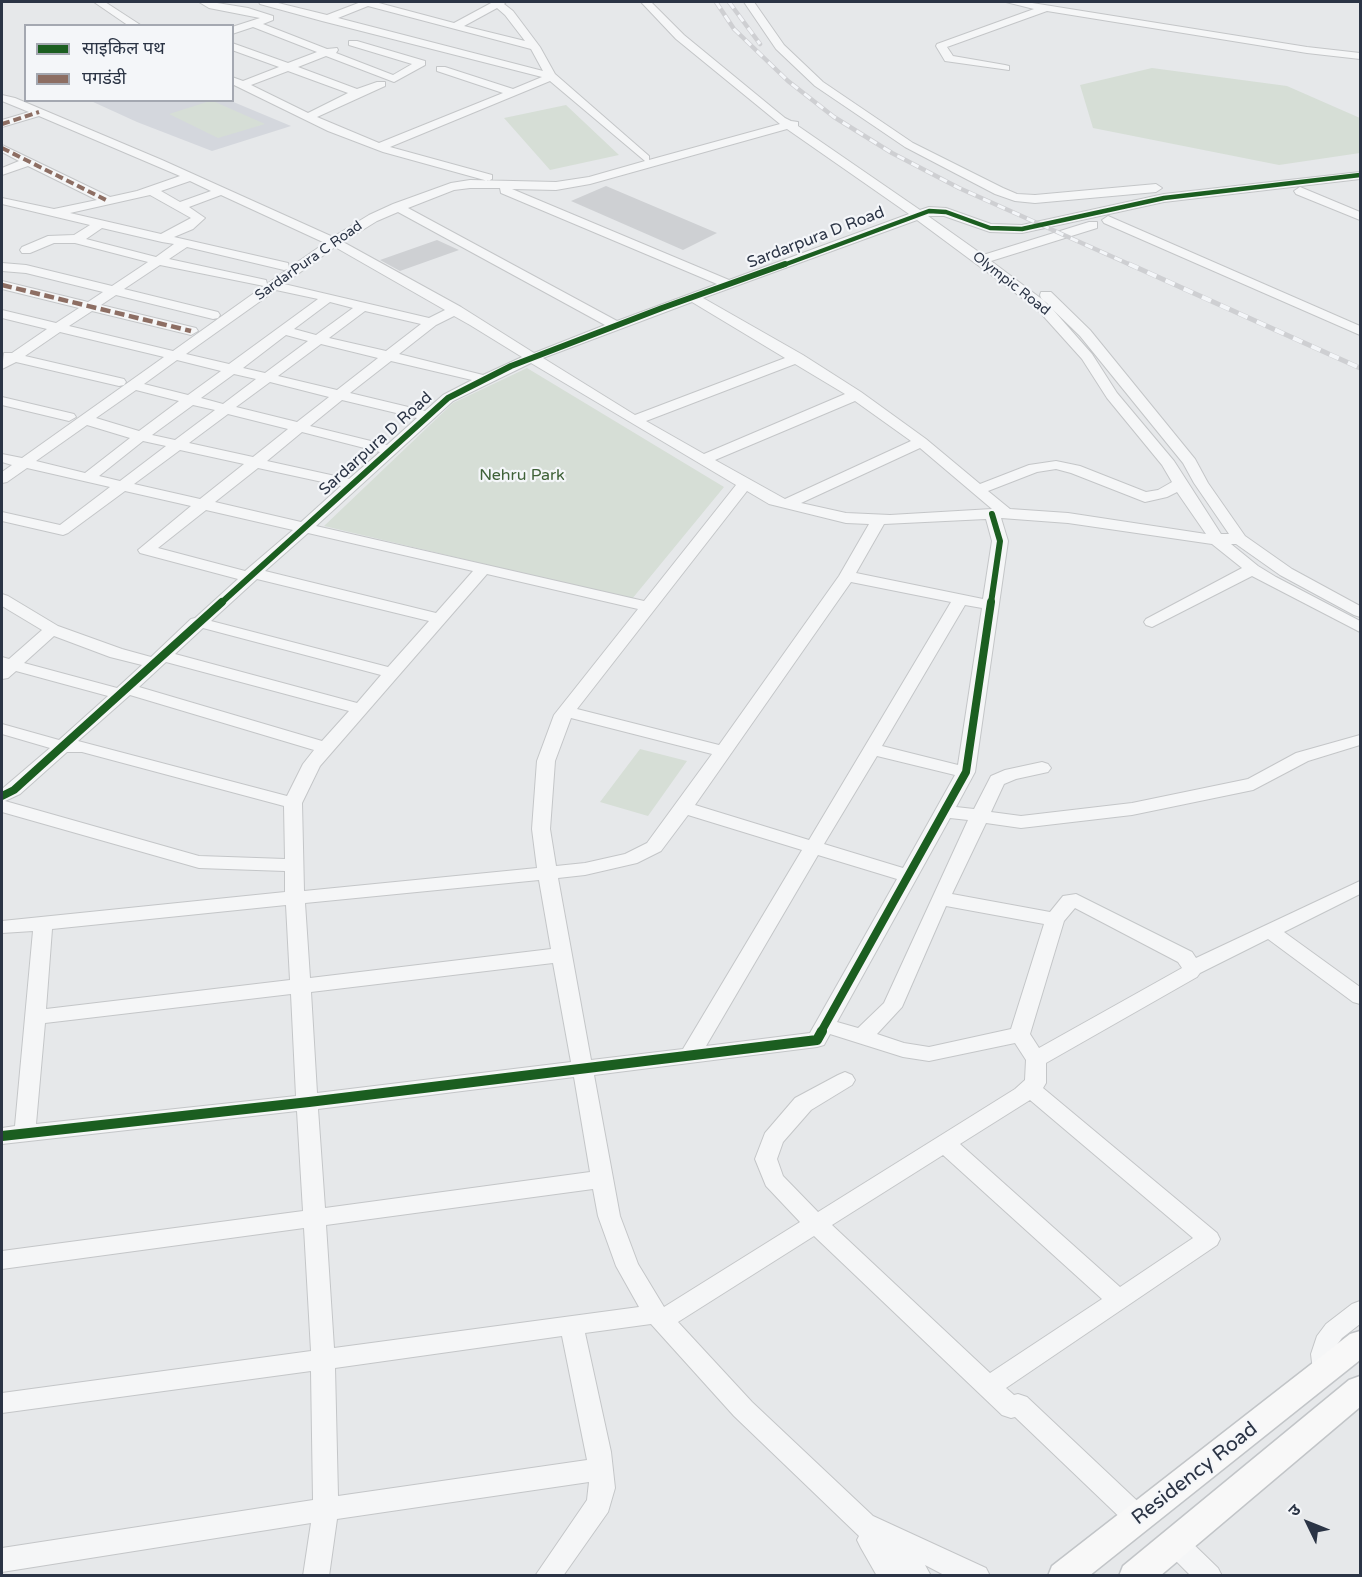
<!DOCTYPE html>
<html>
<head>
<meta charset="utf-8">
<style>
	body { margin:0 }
	#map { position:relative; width:1362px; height:1577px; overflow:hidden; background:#e6e8ea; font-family:"Varela Round","Noto Sans Devanagari",sans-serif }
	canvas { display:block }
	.frame { position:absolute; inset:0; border:3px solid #2b3445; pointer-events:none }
	.legend { position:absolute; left:24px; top:24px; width:210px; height:78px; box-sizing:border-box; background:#f4f6f9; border:2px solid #a4a8b1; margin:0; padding:8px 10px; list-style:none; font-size:18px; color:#2b3445 }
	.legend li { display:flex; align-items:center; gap:12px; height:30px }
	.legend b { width:30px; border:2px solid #a4a8b1 }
	.north { position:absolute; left:1278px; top:1493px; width:60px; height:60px; -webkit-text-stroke:4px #f4f6f9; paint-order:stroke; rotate:313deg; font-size:16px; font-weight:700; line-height:24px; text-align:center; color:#2b3445 }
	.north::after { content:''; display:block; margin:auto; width:21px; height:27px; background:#2b3445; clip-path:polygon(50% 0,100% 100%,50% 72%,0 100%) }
</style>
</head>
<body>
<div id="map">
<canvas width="1362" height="1577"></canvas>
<div class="frame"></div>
<ul class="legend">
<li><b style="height:8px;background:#1b5e20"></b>साइकिल पथ</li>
<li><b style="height:8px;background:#8d6e63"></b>पगडंडी</li>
</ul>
<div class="north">उ</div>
</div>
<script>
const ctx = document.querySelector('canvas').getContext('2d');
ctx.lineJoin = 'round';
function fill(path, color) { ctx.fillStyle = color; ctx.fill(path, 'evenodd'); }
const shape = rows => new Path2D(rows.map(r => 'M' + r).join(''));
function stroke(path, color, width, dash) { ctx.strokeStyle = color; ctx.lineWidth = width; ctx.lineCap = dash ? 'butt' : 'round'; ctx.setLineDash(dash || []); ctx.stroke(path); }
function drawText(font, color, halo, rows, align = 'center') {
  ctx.font = font + ' "Varela Round",sans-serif'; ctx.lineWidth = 4.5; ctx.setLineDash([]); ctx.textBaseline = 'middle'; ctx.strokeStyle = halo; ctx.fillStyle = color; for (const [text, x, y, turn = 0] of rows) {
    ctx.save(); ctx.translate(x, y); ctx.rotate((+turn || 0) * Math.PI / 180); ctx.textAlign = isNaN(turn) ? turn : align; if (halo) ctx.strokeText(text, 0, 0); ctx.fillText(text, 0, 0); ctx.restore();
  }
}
const built = shape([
	[91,101,231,101,291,126,212,151,137,122]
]);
const green = shape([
	[1152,68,1287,86,1360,118,1360,153,1279,165,1093,128,1080,85],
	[213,100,213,101,265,124,218,138,169,114],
	[566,105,619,155,550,170,504,118],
	[527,368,724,487,632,599,324,526,453,403],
	[640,749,687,761,648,816,600,802]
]);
const building = shape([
	[606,186,717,233,683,250,571,201],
	[437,240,459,250,400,271,380,260]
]);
const minor = shape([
	[94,2,105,2,142,26,129,26,94,2],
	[199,2,211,2,248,8,273,16,273,20,263,24,327,49,337,48,338,50,336,53,393,75,412,64,349,45,349,41,357,41,425,61,425,65,394,82,326,56,298,67,357,89,377,82,385,82,385,86,317,117,379,143,503,93,437,71,437,67,445,67,513,89,542,77,322,21,260,4,259,2,274,2,327,15,361,2,375,2,454,23,493,2,506,2,504,4,513,11,540,47,555,74,649,156,649,160,780,124,676,39,641,2,651,2,684,35,785,118,791,121,798,122,798,126,920,210,929,207,946,208,991,224,1022,225,1164,194,1360,172,1360,179,1164,202,1022,233,990,232,944,216,928,216,983,255,1089,222,1097,222,1097,228,991,261,1047,303,1092,354,1117,393,1174,461,1221,534,1229,534,1194,483,1183,463,1080,336,1041,298,1040,295,1041,292,1051,292,1090,330,1195,459,1208,483,1245,536,1292,569,1360,606,1360,617,1354,615,1280,575,1236,544,1231,544,1258,566,1276,577,1360,621,1360,632,1252,576,1152,627,1146,625,1144,622,1146,619,1242,568,1212,544,1068,523,1001,518,1008,541,975,772,956,807,974,809,991,776,1005,770,1042,762,1048,764,1051,768,1048,772,1016,779,1004,784,991,812,1021,816,1132,803,1248,779,1296,753,1360,735,1360,745,1308,761,1253,790,1132,815,1021,828,986,823,952,894,1050,912,1063,896,1076,894,1192,952,1196,958,1360,881,1360,894,1284,932,1360,987,1360,1004,1353,1002,1268,939,1200,973,1197,977,1046,1063,1046,1083,1043,1088,1217,1233,1220,1239,1217,1245,1006,1388,1014,1395,1018,1394,1027,1397,1148,1511,1152,1519,1148,1527,1139,1530,1130,1527,1015,1417,1011,1418,1002,1415,814,1236,678,1322,752,1402,873,1516,986,1568,990,1576,946,1576,925,1565,931,1576,877,1576,861,1548,857,1540,859,1536,734,1416,651,1324,585,1333,611,1452,615,1488,608,1512,563,1576,535,1576,587,1500,589,1482,337,1519,329,1576,303,1576,311,1523,2,1572,2,1548,313,1500,311,1371,2,1413,2,1393,311,1351,304,1228,2,1269,2,1251,303,1211,297,1111,2,1144,2,1128,15,1126,33,931,2,933,2,921,285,892,285,871,199,868,2,812,2,789,50,748,2,734,2,724,59,740,108,696,16,671,8,678,2,679,2,657,9,659,42,630,2,606,2,594,8,596,58,626,122,649,151,657,191,619,195,618,238,579,140,553,138,550,191,506,125,491,68,533,63,535,2,521,2,512,60,525,110,487,27,468,7,482,2,483,2,472,12,465,2,462,2,454,22,458,164,357,60,332,25,356,124,379,126,382,124,385,119,386,16,362,2,369,4,353,12,353,47,329,2,318,2,310,56,323,79,308,2,289,2,281,88,302,103,292,26,273,2,271,2,263,26,265,112,286,148,262,75,243,54,243,30,253,22,253,20,250,22,247,48,236,74,235,90,225,2,204,2,198,54,209,97,200,28,166,2,175,2,168,19,161,2,152,2,145,110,197,137,191,180,176,39,116,2,127,2,120,29,112,2,101,2,95,15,98,162,160,333,237,369,215,393,204,451,183,470,180,556,182,589,177,645,161,550,81,390,147,492,175,492,179,488,181,383,152,328,131,232,84,232,77,243,81,279,67,232,50,232,43,288,63,317,52,253,27,232,34,232,27,260,18,209,8,199,2],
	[368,6,531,49,543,71,338,18,368,6],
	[497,8,505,15,525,41,464,26,497,8],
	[288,71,348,93,308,113,251,85,288,71],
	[787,129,909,214,729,280,512,189,556,190,590,184,787,129],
	[190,181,211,191,180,202,161,191,190,181],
	[470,188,500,188,501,193,717,284,617,321,408,208,454,190,470,188],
	[150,195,191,218,161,234,70,213,150,195],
	[221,195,325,243,289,268,288,263,174,237,193,229,205,218,189,207,221,195],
	[398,212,605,325,534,353,461,307,343,242,377,221,398,212],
	[917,220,1037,309,1082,359,1107,398,1162,465,1172,482,1158,490,1146,492,1080,466,1056,461,1029,465,980,484,926,439,861,392,803,355,703,298,917,220],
	[102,228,162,242,174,244,156,257,86,239,102,228],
	[187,247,284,270,288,269,267,284,266,280,169,259,187,247],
	[335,247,445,310,429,318,284,284,335,247],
	[160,265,264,286,173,351,69,326,92,311,191,335,198,331,196,328,101,305,116,295,213,319,218,318,220,315,218,312,124,289,160,265],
	[276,290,318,299,229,364,186,354,276,290],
	[330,302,353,308,316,335,294,329,330,302],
	[692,302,785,358,635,415,543,358,692,302],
	[365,311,421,324,386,351,329,338,365,311],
	[454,316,470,325,522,357,483,375,399,354,436,325,454,316],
	[286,335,308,341,265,373,243,368,286,335],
	[321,344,378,358,337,390,278,376,321,344],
	[177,360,221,371,188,395,144,384,177,360],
	[391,361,472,380,443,395,425,411,350,393,391,361],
	[531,363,736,485,644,601,316,526,453,401,531,363],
	[795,364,845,394,704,454,646,421,795,364],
	[234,374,256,379,223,404,201,398,234,374],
	[270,382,329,397,297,422,236,407,270,382],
	[136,390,179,401,139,431,96,418,136,390],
	[342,400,417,418,387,445,310,426,342,400],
	[855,401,911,441,785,499,715,460,855,401],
	[193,405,215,410,175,440,152,435,193,405],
	[228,414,288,429,253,457,189,443,228,414],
	[87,425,130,438,85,473,36,461,87,425],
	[302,432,380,452,349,479,267,461,302,432],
	[143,441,166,446,120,481,99,476,143,441],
	[920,448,992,509,890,515,846,513,801,503,920,448],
	[180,450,244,464,200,499,134,484,180,450],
	[258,468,341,486,301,522,215,502,258,468],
	[1056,469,1071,473,1145,502,1167,497,1177,492,1206,534,1068,513,1010,509,988,491,1037,472,1056,469],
	[747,491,769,504,846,523,869,524,839,576,719,745,577,709,747,491],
	[206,510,293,530,245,571,158,548,206,510],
	[986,519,992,541,983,599,856,573,884,524,986,519],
	[308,533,473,571,436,613,265,571,308,533],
	[487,574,638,609,554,715,537,761,532,829,537,868,304,891,302,803,320,766,487,574],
	[257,579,429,621,388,667,211,621,257,579],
	[851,582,951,602,809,840,695,805,851,582],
	[965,605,982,608,958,765,882,746,965,605],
	[203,628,381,675,357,703,175,654,203,628],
	[54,636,110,657,142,665,117,688,24,663,54,636],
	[166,662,349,711,322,741,139,687,166,662],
	[130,695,314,750,303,764,287,796,78,741,130,695],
	[571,718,712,754,647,843,625,854,585,863,556,866,550,829,555,761,571,718],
	[67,752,82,752,284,806,285,859,199,856,5,801,20,794,67,752],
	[877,756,955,775,903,868,824,844,877,756],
	[688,815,802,850,683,1049,591,1060,558,878,585,875,637,863,661,851,688,815],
	[950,818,968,820,884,1003,858,1028,837,1022,950,818],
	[818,855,897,879,810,1033,706,1046,818,855],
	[539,880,551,949,310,978,305,903,539,880],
	[286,905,290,980,46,1009,52,929,286,905],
	[946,906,1044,924,1011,1029,929,1047,904,1043,877,1034,902,1007,946,906],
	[1075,908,1178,962,1182,968,1039,1048,1030,1034,1064,921,1075,908],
	[553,963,571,1062,317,1093,311,992,553,963],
	[291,994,296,1096,36,1124,45,1023,291,994],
	[830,1034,903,1057,929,1061,1015,1043,1026,1060,1025,1080,1015,1089,818,1212,783,1176,777,1159,783,1142,811,1110,852,1085,855,1080,852,1075,845,1072,838,1075,795,1098,765,1133,755,1159,766,1186,800,1222,664,1307,638,1264,620,1216,594,1075,817,1047,824,1045,830,1034],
	[574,1077,590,1172,325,1208,318,1109,574,1077],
	[1030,1100,1193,1238,1120,1287,960,1144,1030,1100],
	[943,1155,1102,1299,990,1373,832,1225,943,1155],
	[593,1189,598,1216,616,1266,639,1307,334,1348,326,1225,593,1189],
	[562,1336,587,1460,338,1496,335,1368,562,1336],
	[744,2,754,2,784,45,823,82,913,143,1003,188,1017,194,1035,195,1156,184,1162,188,1156,192,1035,203,1015,201,995,194,905,147,815,86,776,49,744,2],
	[1006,2,1026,2,1307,47,1360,53,1360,59,1307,53,1047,11,947,47,953,56,1005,65,1009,66,1009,70,945,61,936,46,937,44,1034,9,1006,2],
	[1300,187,1360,212,1360,220,1296,194,1294,191,1300,187],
	[1108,216,1360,326,1360,335,1104,223,1102,220,1108,216],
	[2,397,74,414,76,417,69,421,2,405,2,397],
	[1360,1301,1360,1324,1342,1338,1336,1346,1337,1371,1333,1378,1325,1381,1317,1378,1313,1371,1311,1354,1317,1336,1326,1324,1352,1304,1360,1301],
	[1175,1531,1184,1535,1218,1568,1222,1576,1191,1576,1166,1551,1162,1543,1166,1535,1175,1531]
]);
const major = shape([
	[1360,1331,1360,1360,1089,1576,1048,1576,1052,1566,1350,1334,1360,1331],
	[1360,1376,1360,1407,1160,1576,1119,1576,1123,1566,1349,1380,1360,1376]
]);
const railFar1 = shape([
	[716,2,734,29,788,81,834,117,892,153,959,188,1133,266],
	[729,2,760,44]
]);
const rail = shape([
	[1129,264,1360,368]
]);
const quietFar1 = shape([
	[2,124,39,112],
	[2,148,108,201]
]);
const quiet = shape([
	[2,285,191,331]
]);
const cyclewayFar3 = shape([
	[781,266,929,211,946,212,990,228,1022,229,1164,198,1360,175]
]);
const cyclewayFar2 = shape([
	[221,603,448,398,511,366,662,308,785,264],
	[991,603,1000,541,992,514]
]);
const cyclewayFar1 = shape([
	[2,796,14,790,222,602],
	[821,1032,966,772,991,602]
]);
const cycleway = shape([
	[2,1136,309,1102,817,1040,822,1031]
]);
const farStreetnames = [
	["SardarPura C Road",309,261,-35],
	["Olympic Road",1011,284,38]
];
const streetNames = [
	["Sardarpura D Road",816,238,-21],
	["Sardarpura D Road",376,444,-42]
];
const parkNames = [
	["Nehru Park",522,476]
];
const nearStreetnames = [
	["Residency Road",1195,1474,-38]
];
fill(built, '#d4d7dd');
fill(green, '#d6ded6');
fill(building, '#ced0d3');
stroke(minor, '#c4c6c8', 2);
stroke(major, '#c2c5c8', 3);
fill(minor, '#f5f6f7');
fill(major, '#f8f8f8');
stroke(railFar1, '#cecfd2', 4.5);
stroke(rail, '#cecfd2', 5);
stroke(railFar1, '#f4f6f9', 3, [8]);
stroke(rail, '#f4f6f9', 4, [10]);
stroke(quietFar1, '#8d6e63', 4, [8, 4]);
stroke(quiet, '#8d6e63', 4.5, [10, 4.5]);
stroke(cyclewayFar3, '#1b5e20', 4.5);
stroke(cyclewayFar2, '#1b5e20', 6);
stroke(cyclewayFar1, '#1b5e20', 8);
stroke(cycleway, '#1b5e20', 10);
drawText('14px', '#2b3445', '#f4f6f9', farStreetnames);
drawText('16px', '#2b3445', '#f4f6f9', streetNames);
drawText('16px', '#3f6138', '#f4f6f9', parkNames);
drawText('20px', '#2b3445', '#f4f6f9', nearStreetnames);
</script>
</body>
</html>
